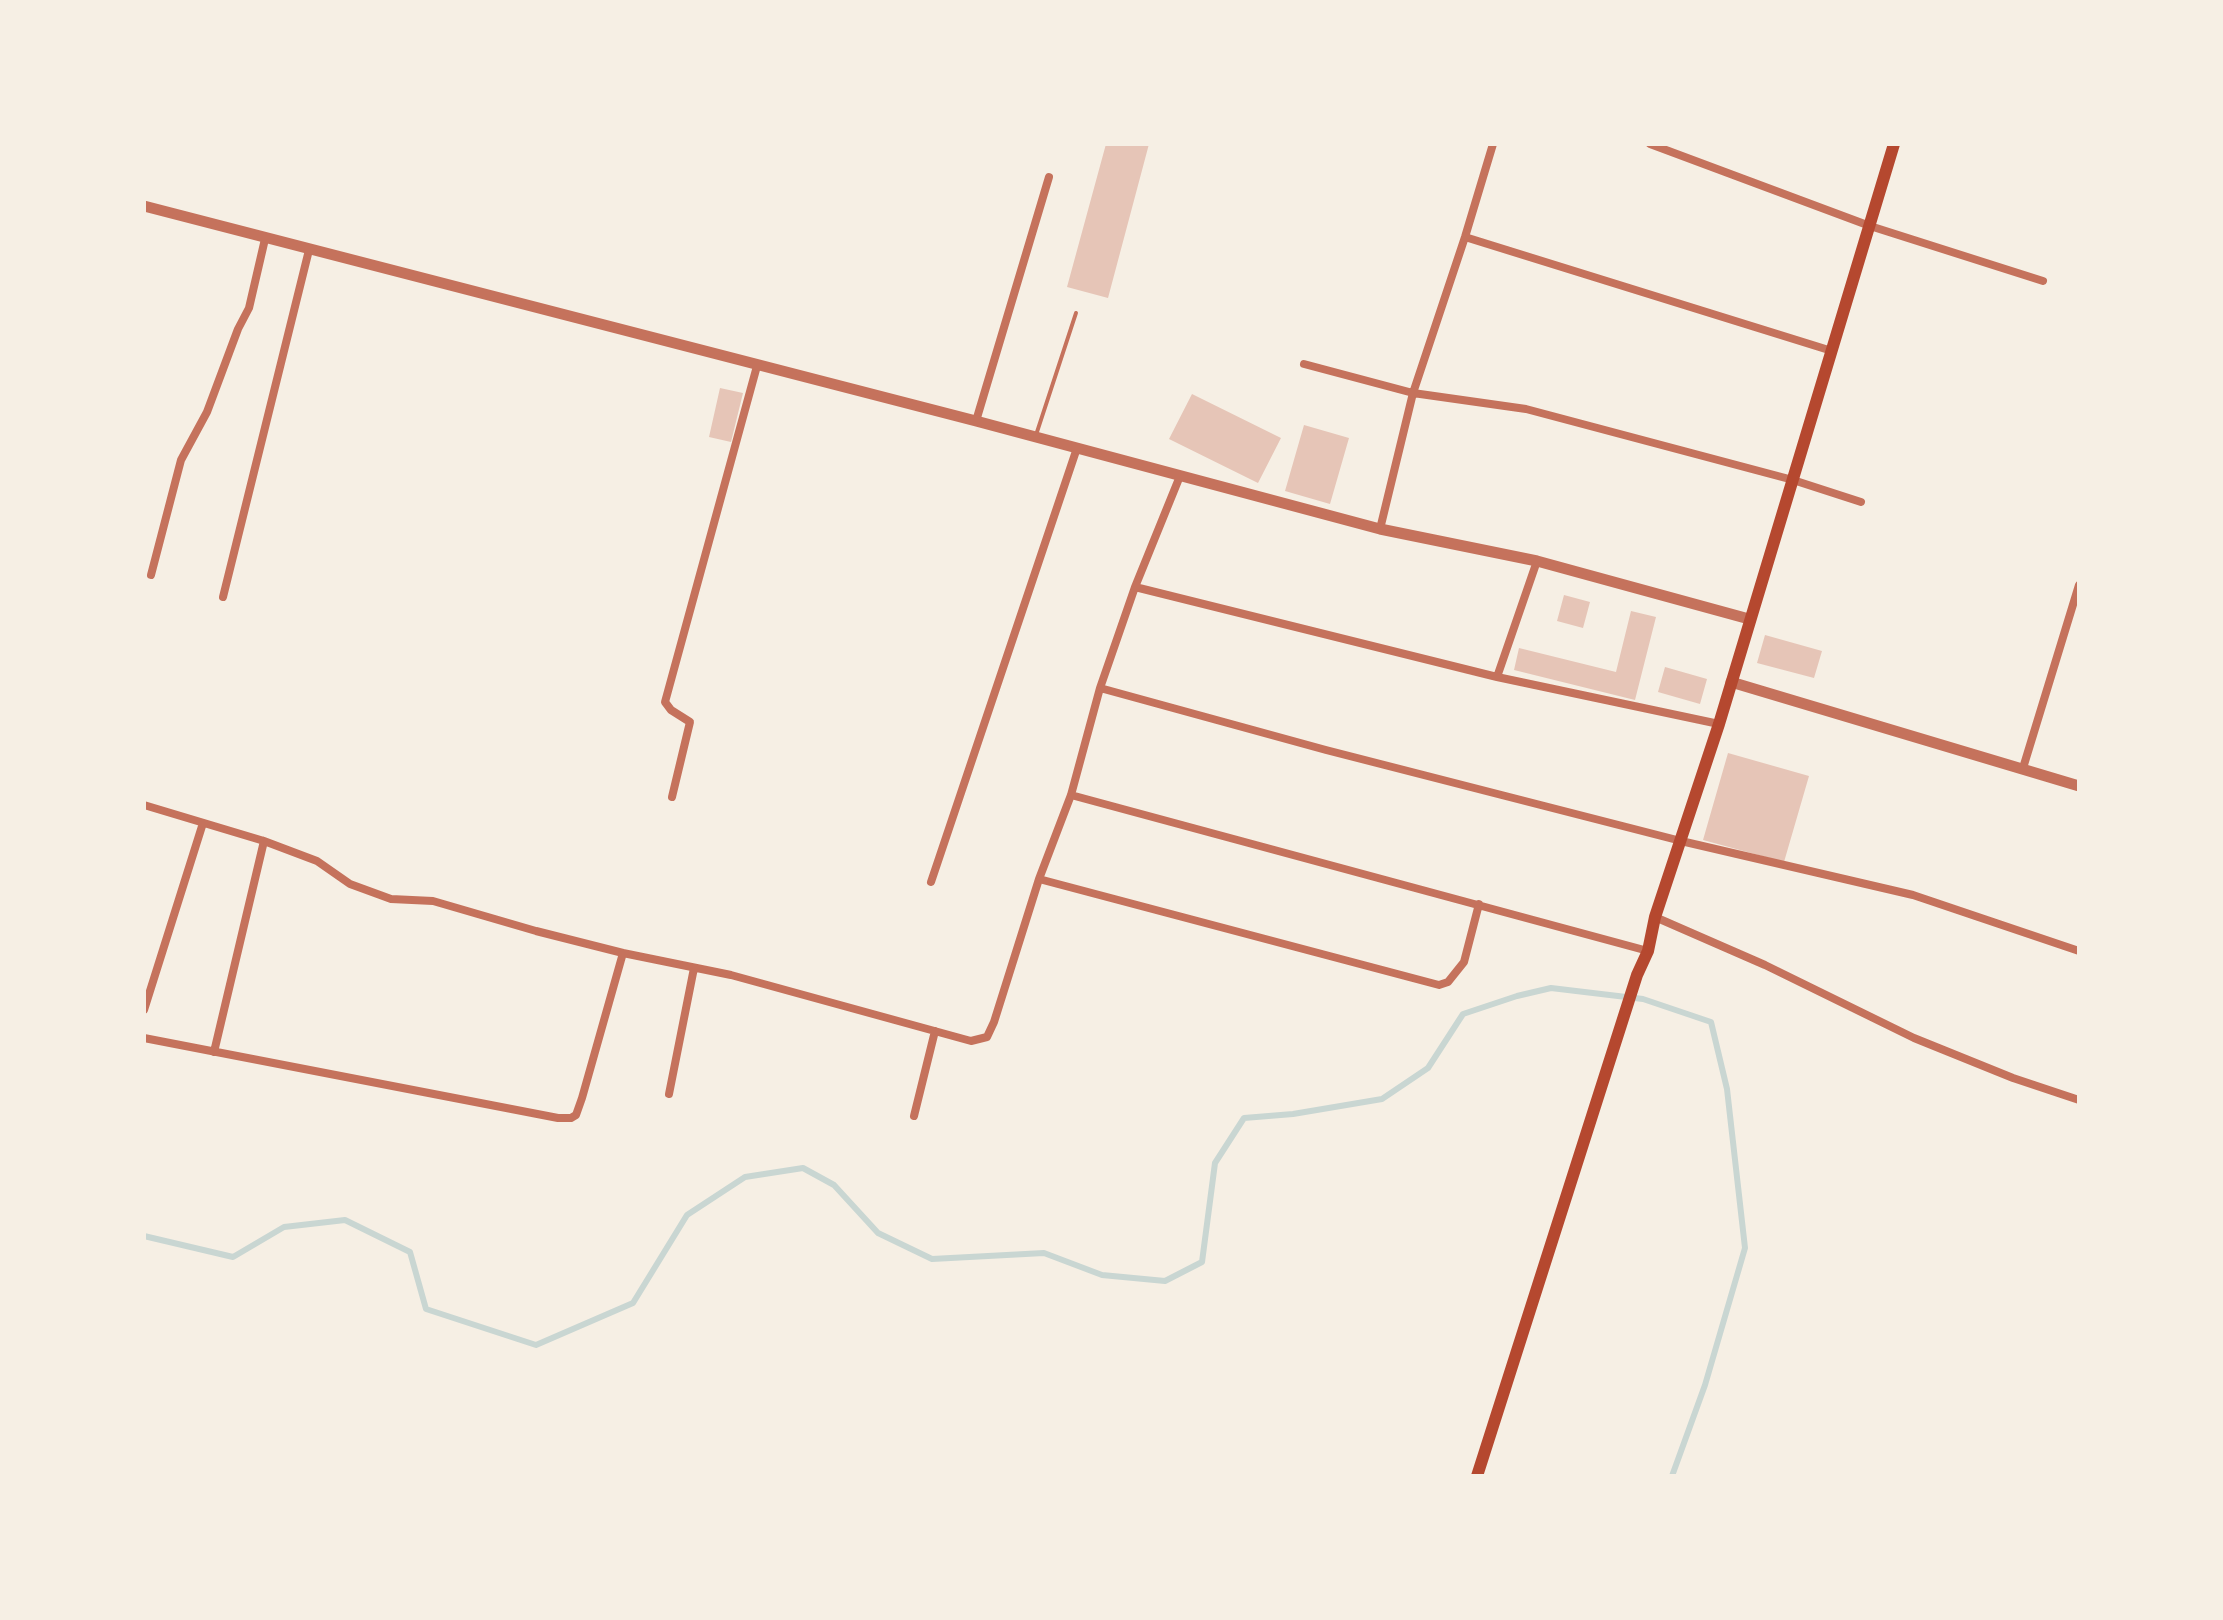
<!DOCTYPE html>
<html>
<head>
<meta charset="utf-8">
<style>
	body { margin:0 }
	#map { position:relative; width:2223px; height:1620px; overflow:hidden; background:#f6efe4; font-family:"IBM Plex Serif",serif }
	canvas { display:block }
	.frame { position:absolute; inset:0; border:146px solid #f6efe4; pointer-events:none }
</style>
</head>
<body>
<div id="map">
<canvas width="2223" height="1620"></canvas>
<div class="frame"></div>
</div>
<script>
const ctx = document.querySelector('canvas').getContext('2d');
ctx.lineJoin = 'round';
const shape = rows => new Path2D(rows.map(r => 'M' + r).join(''));
function stroke(path, color, width, dash) { ctx.strokeStyle = color; ctx.lineWidth = width; ctx.lineCap = dash ? 'butt' : 'round'; ctx.setLineDash(dash || []); ctx.stroke(path); }
function fill(path, color) { ctx.fillStyle = color; ctx.fill(path, 'evenodd'); }
const stream = shape([
	[144,1236,233,1257,284,1227,345,1220,410,1252,426,1309,536,1345,633,1303,687,1215,745,1177,803,1168,834,1185,878,1233,932,1259,1044,1253,1102,1275,1165,1281,1202,1262,1215,1163,1244,1118,1293,1114,1382,1099,1428,1068,1463,1014,1517,996,1551,988,1643,999,1711,1022,1727,1089,1745,1248,1705,1385,1672,1476]
]);
const building = shape([
	[1106,144,1149,144,1108,298,1067,287],
	[720,388,743,393,731,442,709,437],
	[1192,394,1281,438,1258,483,1169,439],
	[1304,425,1349,438,1330,504,1285,491],
	[1564,595,1590,602,1583,628,1557,621],
	[1631,611,1656,617,1635,700,1514,670,1519,648,1616,672],
	[1765,635,1822,651,1814,678,1757,663],
	[1665,667,1707,679,1700,704,1658,692],
	[1728,753,1809,776,1784,862,1703,840]
]);
const service = shape([
	[1036,435,1076,313]
]);
const minor = shape([
	[1650,144,1870,226,2043,281],
	[1465,237,1832,351],
	[1304,364,1413,393,1526,409,1793,480,1861,502],
	[976,421,1049,177],
	[1380,529,1413,393,1465,237,1493,144],
	[151,575,181,460,207,412,238,329,249,308,265,239],
	[1135,587,1497,677,1719,724],
	[223,597,309,250],
	[1497,677,1537,561],
	[1100,688,1326,750,1681,841,1913,895,2079,951],
	[2023,768,2079,585],
	[1071,795,1648,951],
	[672,797,690,722,671,710,665,702,757,366],
	[144,805,264,841,214,1052],
	[264,841,317,861,350,884,391,899,433,901,536,931,623,953],
	[1039,879,1439,985,1448,982,1464,962,1479,904],
	[931,882,1077,448],
	[1655,917,1765,965,1914,1038,2013,1078,2079,1100],
	[144,1010,203,823],
	[144,1038,558,1118,571,1118,576,1115,582,1098,623,953,731,975,971,1041,987,1037,994,1022,1039,879,1071,795,1100,688,1135,587,1180,476],
	[669,1094,694,968],
	[914,1116,935,1031]
]);
const tertiary = shape([
	[144,206,976,421,1380,529,1537,561,1749,619],
	[1731,682,2079,786]
]);
const secondary = shape([
	[1477,1476,1637,975,1648,951,1655,917,1719,724,1894,144]
]);
stroke(stream, '#c9d6d2', 6);
fill(building, '#e6c5b7');
stroke(service, '#c5725c', 4);
stroke(minor, '#c5725c', 8);
stroke(tertiary, '#c5725c', 11);
stroke(secondary, '#b5482f', 12);
</script>
</body>
</html>
